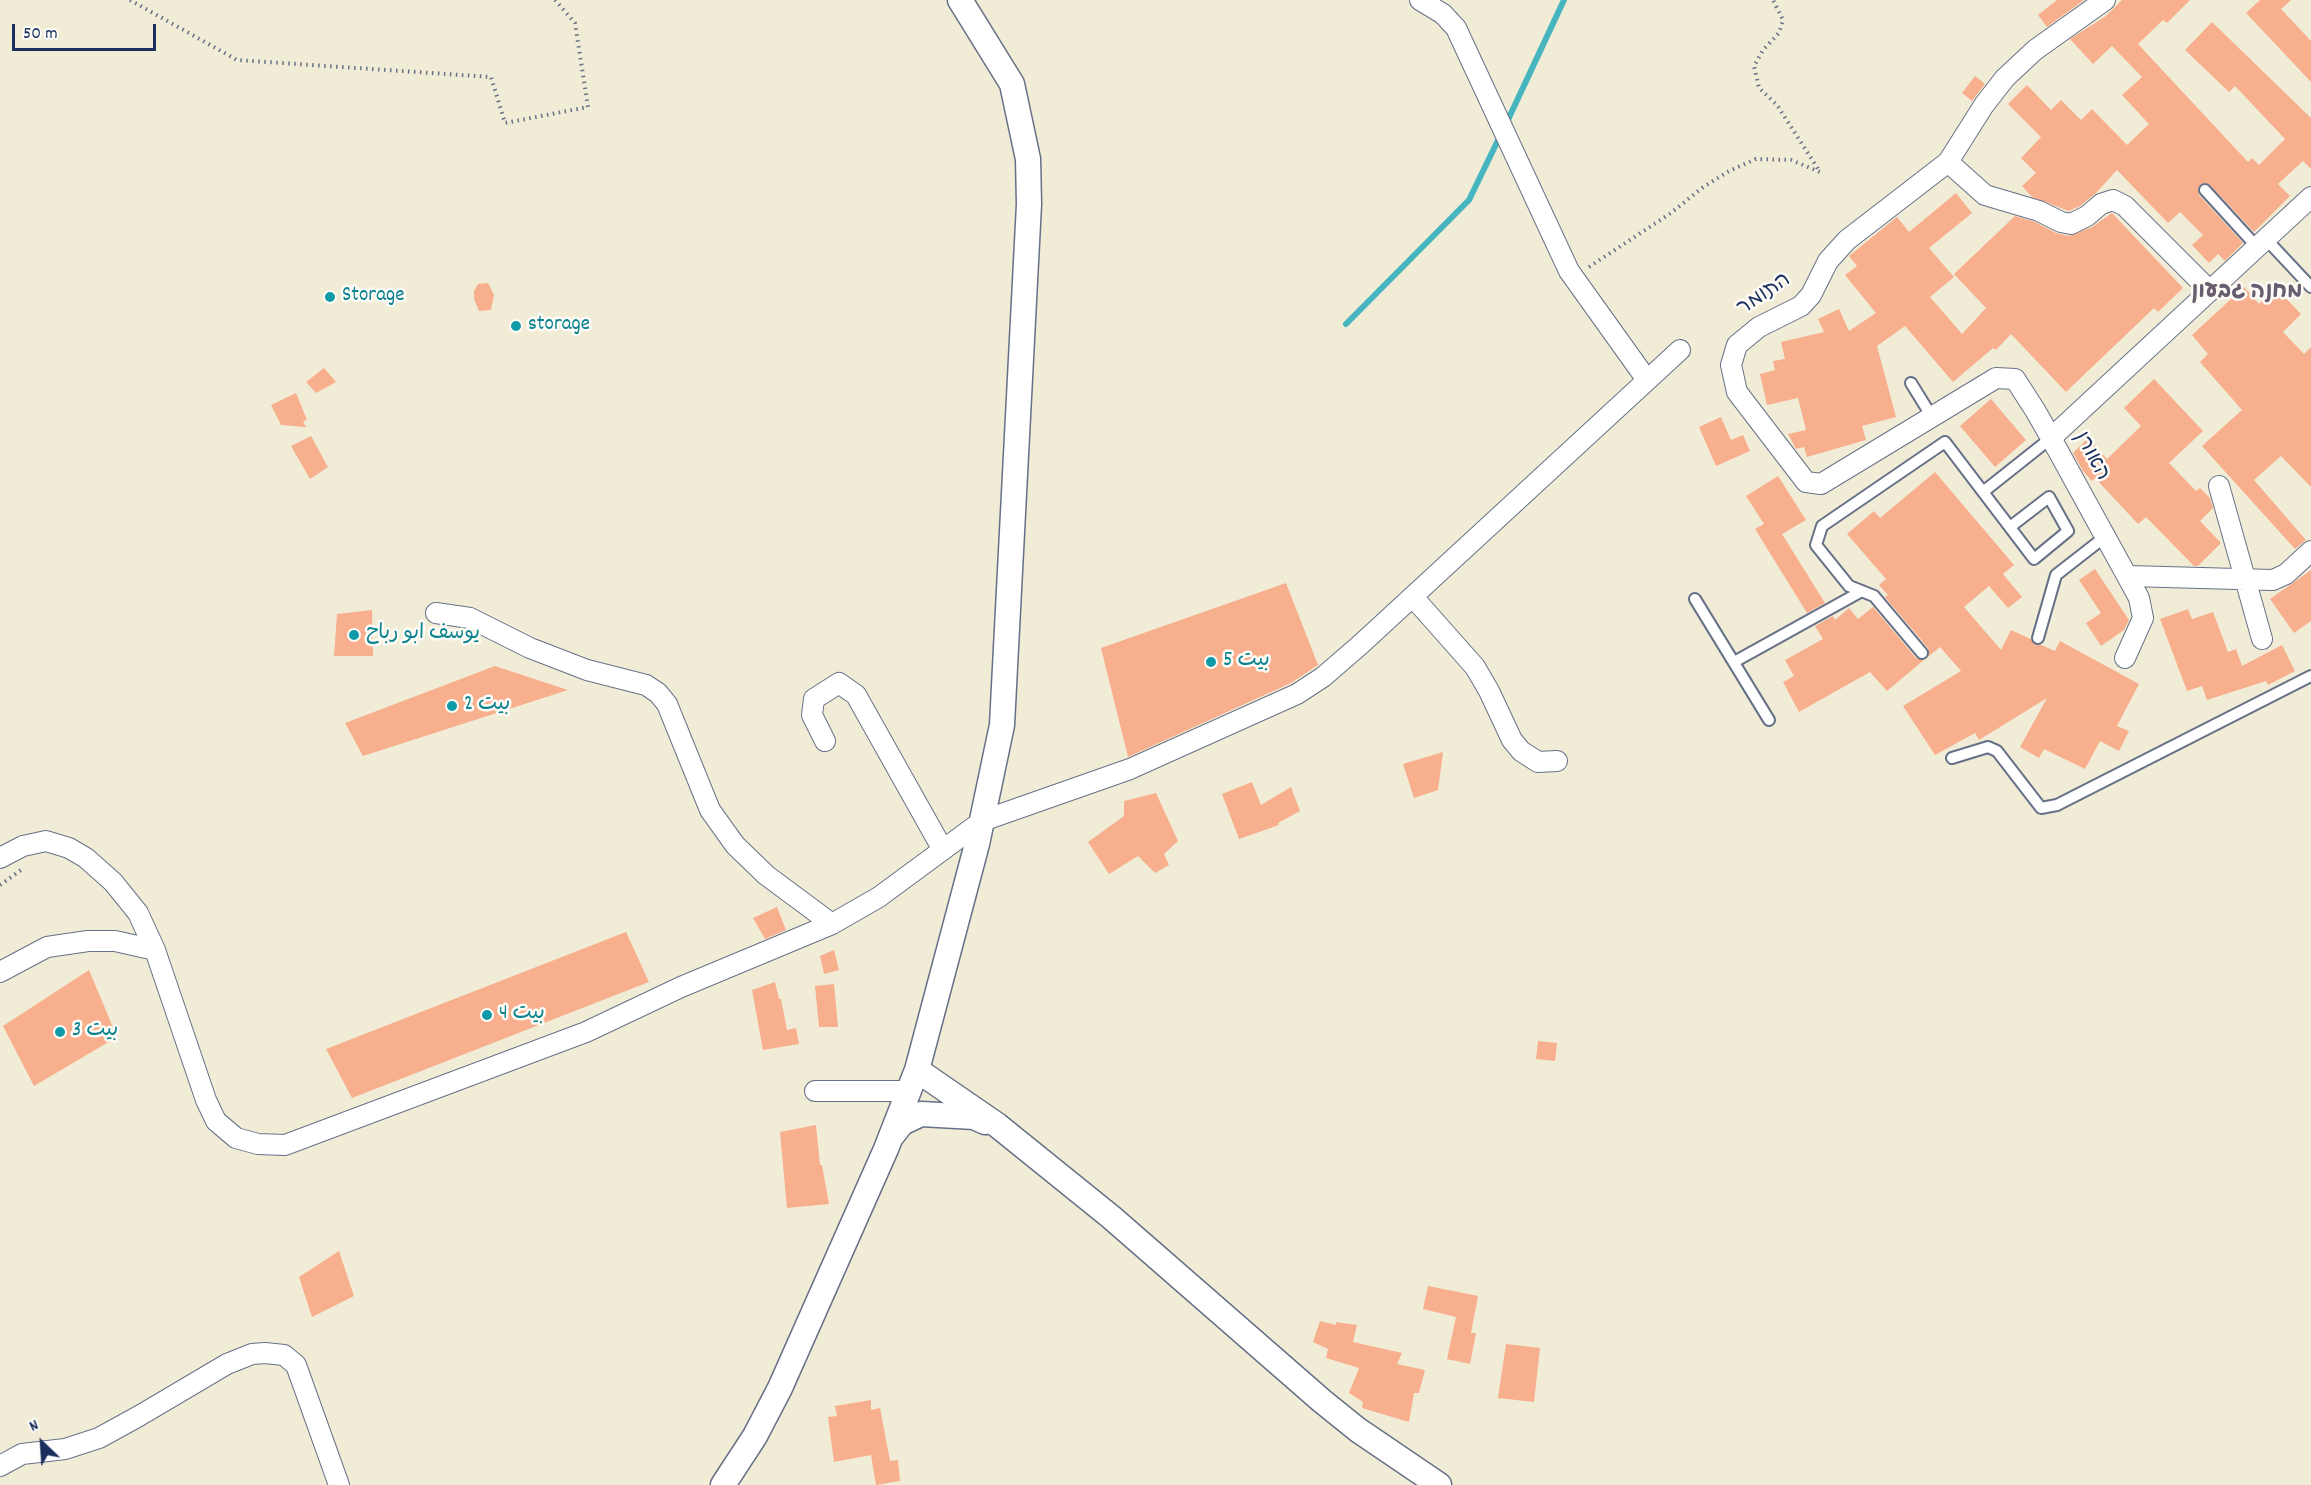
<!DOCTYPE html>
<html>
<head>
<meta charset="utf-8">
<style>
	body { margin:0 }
	#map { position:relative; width:2311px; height:1485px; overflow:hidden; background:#f1ecd6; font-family:Dekko,sans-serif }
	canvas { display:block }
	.north { position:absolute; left:12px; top:1413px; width:60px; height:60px; -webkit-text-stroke:4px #fdfcf7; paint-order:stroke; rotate:335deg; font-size:16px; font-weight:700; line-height:24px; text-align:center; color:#1b2f5e }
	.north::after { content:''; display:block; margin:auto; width:21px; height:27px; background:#1b2f5e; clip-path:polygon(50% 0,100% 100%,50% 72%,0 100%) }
	.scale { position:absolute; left:12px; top:24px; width:144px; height:27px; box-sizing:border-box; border:3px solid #1b2f5e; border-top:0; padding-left:8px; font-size:18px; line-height:21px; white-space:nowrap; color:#1b2f5e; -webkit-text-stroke:4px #fdfcf7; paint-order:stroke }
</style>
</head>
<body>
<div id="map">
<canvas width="2311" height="1485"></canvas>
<div class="north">N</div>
<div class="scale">50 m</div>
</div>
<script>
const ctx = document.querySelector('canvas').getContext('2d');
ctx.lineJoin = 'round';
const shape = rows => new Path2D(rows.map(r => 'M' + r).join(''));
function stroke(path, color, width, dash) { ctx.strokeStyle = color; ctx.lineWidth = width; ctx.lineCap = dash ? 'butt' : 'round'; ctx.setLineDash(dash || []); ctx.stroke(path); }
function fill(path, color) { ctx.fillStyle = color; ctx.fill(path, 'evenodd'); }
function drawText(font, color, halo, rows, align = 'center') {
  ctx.font = font + ' Dekko,"Playpen Sans Arabic","Playpen Sans Hebrew",sans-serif'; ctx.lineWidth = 5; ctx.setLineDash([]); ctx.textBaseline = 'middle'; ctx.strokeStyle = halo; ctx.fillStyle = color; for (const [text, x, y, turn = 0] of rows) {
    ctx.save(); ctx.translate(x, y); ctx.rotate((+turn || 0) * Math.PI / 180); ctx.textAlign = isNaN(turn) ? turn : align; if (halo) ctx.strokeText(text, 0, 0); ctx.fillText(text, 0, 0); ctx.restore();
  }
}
const stream = shape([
	[1506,124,1564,0],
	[1346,324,1469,200,1501,134]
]);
const building = shape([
	[2057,0,2084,0,2047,27,2038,15],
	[2122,0,2190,0,2167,23,2163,20,2138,44,2248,162,2252,158,2259,165,2285,139,2235,86,2229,92,2185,50,2212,22,2311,118,2311,169,2303,161,2278,184,2290,196,2254,232,2210,185,2204,183,2198,187,2199,195,2243,243,2225,261,2218,254,2209,263,2192,245,2203,235,2180,212,2168,223,2117,170,2096,193,2080,206,2069,211,2032,197,2022,186,2036,173,2021,158,2041,137,2008,104,2027,85,2051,110,2061,100,2081,120,2092,109,2127,145,2149,124,2122,95,2142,77,2112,46,2093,64,2070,39,2106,16],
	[2260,0,2291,0,2281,9,2311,41,2311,82,2246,13],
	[1975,76,1985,84,1972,101,1962,93],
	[1956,193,1972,213,1929,248,1954,277,1930,297,1962,334,1986,308,1954,274,2015,216,2035,222,2056,233,2069,236,2092,227,2112,213,2183,288,2158,312,2154,308,2066,392,2011,334,1996,350,1993,348,1953,382,1905,326,1877,346,1896,417,1862,426,1866,440,1807,457,1804,447,1796,449,1788,434,1806,430,1798,398,1767,405,1760,374,1775,370,1773,361,1785,359,1781,342,1824,332,1818,319,1839,309,1849,331,1876,313,1845,275,1857,266,1849,256,1897,217,1909,232],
	[488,283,494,295,491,310,479,311,474,299,474,291,478,284],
	[2244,287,2259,304,2276,288,2301,314,2283,332,2304,354,2311,347,2311,487,2281,456,2254,480,2306,540,2295,549,2202,446,2242,410,2200,362,2208,354,2192,335],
	[324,368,336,382,316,393,306,382],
	[2154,379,2203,431,2169,463,2196,491,2200,488,2210,498,2213,508,2200,521,2221,543,2198,566,2194,566,2146,517,2138,524,2095,478,2092,481,2083,471,2073,453,2088,438,2107,459,2141,426,2124,408],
	[296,393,307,420,303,421,306,427,281,425,271,405],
	[1991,399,2026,440,1995,467,1960,426],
	[1721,417,1731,440,1743,435,1750,451,1716,466,1699,427],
	[311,436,328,467,310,479,291,446],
	[1935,472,2014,565,2003,574,2022,597,2008,608,1989,586,1964,607,2001,650,2011,630,2031,639,2035,645,2041,645,2055,651,2060,641,2139,684,2117,726,2129,731,2119,751,2100,741,2085,769,2044,749,2039,758,2020,747,2047,698,1979,740,1975,733,1935,755,1903,706,1961,671,1940,647,1928,657,1928,648,1885,597,1888,595,1879,585,1886,579,1847,534,1874,511,1880,518],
	[1778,476,1806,520,1782,534,1825,603,1807,613,1755,529,1764,524,1746,496],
	[2095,569,2129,620,2124,630,2101,646,2086,623,2101,613,2079,580],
	[2311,570,2311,621,2294,633,2270,599],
	[1286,583,1318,665,1291,683,1128,757,1101,648],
	[1873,607,1916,658,1924,660,1887,691,1870,672,1799,712,1783,682,1794,676,1785,660,1823,639,1815,626,1833,616,1835,620,1849,608,1858,619],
	[2188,609,2192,619,2213,612,2228,652,2236,649,2242,666,2282,645,2295,671,2268,685,2266,681,2207,700,2202,686,2187,691,2160,619],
	[372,610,373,656,334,656,337,614],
	[495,666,568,690,363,756,345,723],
	[1443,752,1438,790,1414,798,1403,764],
	[1252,782,1261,805,1291,787,1300,811,1278,823,1279,825,1239,839,1222,794],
	[1156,793,1178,841,1164,854,1169,865,1155,873,1138,856,1109,874,1088,842,1124,816,1124,801],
	[777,907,786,930,765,939,753,918],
	[626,932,649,982,352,1098,326,1049],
	[834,950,839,970,824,974,820,956],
	[89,970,117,1037,34,1086,3,1026],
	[775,982,779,999,781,999,787,1030,796,1028,799,1044,763,1050,752,990],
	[834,984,838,1027,819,1027,815,986],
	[1538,1041,1557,1043,1555,1061,1536,1059],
	[816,1125,820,1165,822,1165,829,1204,787,1208,780,1132],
	[339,1251,354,1296,312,1317,299,1277],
	[1428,1286,1478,1296,1471,1333,1476,1333,1470,1364,1447,1359,1456,1317,1423,1309],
	[1320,1321,1336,1325,1336,1322,1357,1325,1353,1342,1402,1353,1397,1364,1425,1370,1419,1393,1414,1393,1409,1422,1362,1408,1363,1402,1349,1393,1359,1368,1326,1358,1328,1349,1313,1342],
	[1506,1344,1540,1348,1534,1402,1498,1398],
	[871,1400,871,1410,880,1408,890,1461,898,1460,900,1481,876,1485,871,1455,834,1462,828,1417,837,1416,835,1406]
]);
const path = shape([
	[130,0,237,60,491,77,505,123,588,107,575,23,555,0],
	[1589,267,1671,213,1702,188,1729,171,1756,159,1791,160,1820,172,1777,105,1759,88,1754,66,1763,50,1779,33,1783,20,1773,0],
	[0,885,21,870]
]);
const service = shape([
	[2205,190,2257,247],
	[2266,239,2311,287],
	[1911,383,1932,417],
	[1983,492,2051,438],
	[1695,599,1769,720],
	[2038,638,2056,575,2106,536],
	[1922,653,1874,596,1849,586,1816,545,1822,526,1945,442,2034,559,2068,531,2049,497,2010,527],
	[1734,662,1862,591],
	[1952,758,1988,747,1997,751,2041,808,2057,805,2311,676]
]);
const minor = shape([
	[1420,0,1443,14,1456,28,1569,271,1647,380],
	[1948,162,1984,105,2005,78,2035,50,2105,0],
	[2051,438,2035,410,2015,379,1996,378,1821,484,1806,482,1737,392,1731,365,1737,345,1759,327,1801,306,1811,295,1828,261,1847,240,1948,162,1985,195,2039,211,2061,222,2071,224,2087,216,2101,204,2113,200,2125,206,2210,291],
	[2219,486,2262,639],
	[2129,576,2273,580,2286,574,2311,551],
	[1413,597,1475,667,1489,691,1512,740,1521,751,1538,762,1557,761],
	[436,613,470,618,530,648,587,670,646,685,658,693,667,704,710,810,735,845,766,875,832,924],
	[2125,658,2143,618,2139,598,2051,438,2311,197],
	[825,741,812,715,814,699,839,683,856,695,943,850],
	[0,858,23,846,46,841,69,848,86,858,113,882,138,913,155,950,206,1100,216,1121,236,1138,258,1144,285,1145,586,1032,681,987,832,924,879,897,982,821,1130,769,1297,694,1323,677,1360,645,1680,350],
	[0,972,47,947,88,941,115,941,155,950],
	[815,1091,909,1091],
	[0,1466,22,1454,65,1449,99,1438,139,1416,227,1364,252,1354,265,1353,284,1355,296,1365,339,1485]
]);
const tertiary = shape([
	[917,1070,997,1125,1111,1217,1322,1401,1358,1430,1439,1485],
	[891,1137,902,1123,921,1114,974,1117,985,1122],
	[723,1485,755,1436,780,1388,886,1149,917,1070,977,844,1002,725,1029,204,1028,159,1012,84,960,0]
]);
const markers = [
	[330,297,6,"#0f9aa8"],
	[516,326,6,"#0f9aa8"],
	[354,635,6,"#0f9aa8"],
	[1211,662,6,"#0f9aa8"],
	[452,706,6,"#0f9aa8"],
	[487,1015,6,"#0f9aa8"],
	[60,1032,6,"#0f9aa8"]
];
const streetNames = [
	["התומר",1765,296,-34],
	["האורן",2090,457,62]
];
const cultureNames = [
	["Storage",342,297],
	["storage",528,326],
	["يوسف ابو رباح",366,635],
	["بيت 5",1223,662],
	["بيت 2",464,706],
	["بيت 4",499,1015],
	["بيت 3",72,1032]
];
const neighbourhoodNames = [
	["מחנה גבעון",2247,294]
];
stroke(stream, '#47b5c0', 6);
fill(building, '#f8af8e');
stroke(service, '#667188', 14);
stroke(minor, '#667188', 22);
stroke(tertiary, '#667188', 27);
stroke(path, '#667188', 4, [1.5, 4.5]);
stroke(service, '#fff', 10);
stroke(minor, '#fff', 20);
stroke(tertiary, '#fff', 24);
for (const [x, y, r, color] of markers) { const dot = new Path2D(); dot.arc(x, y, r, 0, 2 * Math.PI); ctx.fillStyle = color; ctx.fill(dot); stroke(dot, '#fdfcf7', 2); }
drawText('21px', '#1b2f5e', '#fdfcf7', streetNames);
drawText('21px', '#0d838f', '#fdfcf7', cultureNames, 'left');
drawText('bold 22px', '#685c6f', '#fdfcf7', neighbourhoodNames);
</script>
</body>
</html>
